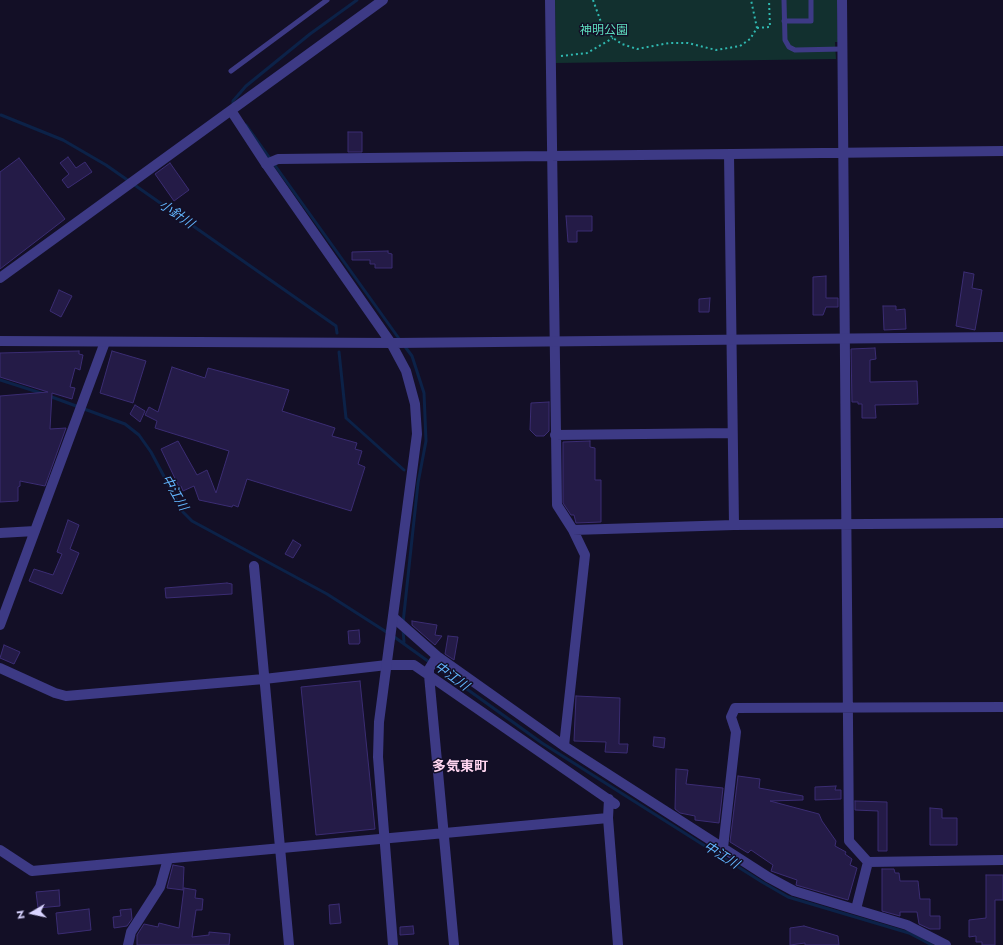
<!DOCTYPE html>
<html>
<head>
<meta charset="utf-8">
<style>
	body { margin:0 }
	#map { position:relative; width:1003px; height:945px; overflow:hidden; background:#130f26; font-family:Jost,sans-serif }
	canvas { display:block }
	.north { position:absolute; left:12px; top:893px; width:40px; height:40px; -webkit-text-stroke:3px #130f26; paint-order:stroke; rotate:261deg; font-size:11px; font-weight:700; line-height:16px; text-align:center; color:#d9d4ff }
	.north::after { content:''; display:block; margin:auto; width:14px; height:18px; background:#d9d4ff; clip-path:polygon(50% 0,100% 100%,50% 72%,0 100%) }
</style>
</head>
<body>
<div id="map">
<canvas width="1003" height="945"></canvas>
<div class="north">N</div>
</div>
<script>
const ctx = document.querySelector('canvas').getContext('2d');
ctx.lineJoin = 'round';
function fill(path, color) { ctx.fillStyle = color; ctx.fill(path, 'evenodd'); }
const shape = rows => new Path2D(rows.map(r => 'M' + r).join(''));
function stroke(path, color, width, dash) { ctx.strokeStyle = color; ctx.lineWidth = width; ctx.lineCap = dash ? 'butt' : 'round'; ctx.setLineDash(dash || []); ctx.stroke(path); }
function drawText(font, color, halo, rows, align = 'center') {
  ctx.font = font + ' Jost,"Noto Sans JP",sans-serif'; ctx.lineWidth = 3; ctx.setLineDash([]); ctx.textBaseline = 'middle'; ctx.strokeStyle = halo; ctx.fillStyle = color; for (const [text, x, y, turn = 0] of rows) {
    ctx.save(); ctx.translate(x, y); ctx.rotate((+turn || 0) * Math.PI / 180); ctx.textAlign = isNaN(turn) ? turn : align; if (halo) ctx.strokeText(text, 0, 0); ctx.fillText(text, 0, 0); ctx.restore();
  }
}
const green = shape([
	[555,0,837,0,838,42,835,42,836,59,556,63]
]);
const stream = shape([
	[233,106,233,101,246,86,310,34,357,0],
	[1,115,63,140,106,165,336,326,337,333],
	[246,125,400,340],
	[339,352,346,418,404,470],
	[0,380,44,394],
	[49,396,125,424,139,435,151,452,183,512,192,521,327,594,388,633],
	[403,623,418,483,426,441,424,393,412,356,403,344],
	[403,630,404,642],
	[393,636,542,743,762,882,788,897,909,933,932,945]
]);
const building = shape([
	[348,132,362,132,362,152,348,152,348,132],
	[68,157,76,168,85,162,92,172,68,188,62,180,69,174,60,163,68,157],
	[19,158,65,219,0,269,0,172,19,158],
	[170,163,189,190,174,201,155,174,170,163],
	[566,216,592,216,592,231,577,231,577,242,568,242,566,216],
	[388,251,388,253,392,254,392,268,375,268,375,264,370,264,370,260,352,260,352,252,388,251],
	[964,272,974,274,972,288,982,290,975,330,956,326,964,272],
	[826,276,826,298,838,298,838,307,826,307,823,315,813,315,813,277,826,276],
	[59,290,72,296,61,317,50,311,59,290],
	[710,298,709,312,699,312,699,299,710,298],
	[883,306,896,306,896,310,905,309,906,329,884,330,883,306],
	[875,348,876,359,870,360,870,382,917,381,918,404,875,405,876,418,862,418,862,404,858,404,858,402,852,402,851,349,875,348],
	[79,351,79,354,83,355,80,370,75,368,70,387,75,388,72,399,52,393,50,429,66,428,45,486,20,481,20,486,18,487,18,501,0,502,0,396,48,392,0,377,0,353,79,351],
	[112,351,146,361,133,403,100,393,112,351],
	[172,367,205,378,208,368,289,390,282,411,335,428,332,436,357,443,355,449,362,451,358,464,365,467,351,511,247,479,238,507,233,505,232,507,199,500,194,486,183,491,181,486,179,487,161,449,178,441,197,475,207,470,216,493,229,451,155,428,157,421,145,415,149,407,158,412,172,367],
	[549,402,549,431,544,436,536,436,530,430,531,403,549,402],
	[135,405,145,411,140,422,130,414,135,405],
	[590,441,590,447,595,448,595,480,601,480,601,522,576,523,574,515,571,515,563,503,563,442,590,441],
	[68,520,79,525,70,549,79,553,62,594,29,581,34,569,53,575,62,554,57,552,68,520],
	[293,540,301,545,293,558,285,554,293,540],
	[227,583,232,584,232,594,166,598,165,588,227,583],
	[412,621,437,625,435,635,442,636,435,645,412,625,412,621],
	[359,630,360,642,359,644,349,644,348,631,359,630],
	[448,636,458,637,454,660,445,654,448,636],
	[4,645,20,652,14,664,0,658,4,645],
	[360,681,375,829,316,835,301,687,360,681],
	[576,696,620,698,619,744,628,744,627,753,605,752,606,742,574,741,576,696],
	[654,737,665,738,664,748,653,746,654,737],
	[676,769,688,770,686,784,723,788,719,823,695,820,695,816,680,813,675,809,676,769],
	[738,776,760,779,759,788,803,796,803,800,770,801,819,814,822,821,836,841,835,846,846,852,845,854,852,859,850,865,857,868,848,900,796,885,797,880,771,871,773,865,751,850,748,853,730,842,738,776],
	[836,786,835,790,841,790,841,799,815,800,815,787,836,786],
	[855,801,887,802,887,851,878,851,878,811,855,810,855,801],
	[930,808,942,809,942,818,957,818,957,845,930,845,930,808],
	[173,865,184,867,183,890,167,888,173,865],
	[882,869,894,869,895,873,899,873,900,881,918,881,920,899,930,899,930,916,940,916,940,929,930,929,919,924,917,912,900,912,900,916,882,911,882,869],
	[986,875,1003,875,1003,900,995,900,995,945,982,945,982,942,976,942,976,936,969,937,969,920,986,918,986,875],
	[184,888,196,890,195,898,203,899,202,910,196,910,192,937,209,935,209,932,230,934,229,945,137,945,137,935,144,924,158,927,159,923,179,928,184,888],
	[59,890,60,906,38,908,36,892,59,890],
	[339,904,341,923,330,924,329,905,339,904],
	[89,909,91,930,58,934,56,913,89,909],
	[131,909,132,919,127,926,114,928,113,917,121,916,120,910,131,909],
	[413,926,414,934,400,935,400,927,413,926],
	[804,926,838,936,839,945,805,945,805,943,790,945,790,928,804,926]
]);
const path = shape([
	[593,0,602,25,613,38,622,44,637,49,669,43,688,43,716,50,740,46,750,39,757,28,751,0],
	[757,28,770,27,769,0],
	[561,56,587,53,613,38]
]);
const service = shape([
	[784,0,785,40,789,47,795,50,842,49],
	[784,21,811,21,811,0],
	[231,71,327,0]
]);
const minor = shape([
	[550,0,557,505,573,530,585,555,564,746],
	[842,0,849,841,868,862,1003,860],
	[729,154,734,525],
	[266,164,278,159,1003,151],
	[555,435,732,433],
	[573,530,734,525,1003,523],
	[0,533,35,531],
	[254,566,289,945],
	[393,617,437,656,564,746,768,877,794,891,907,925,946,945],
	[0,625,105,342],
	[437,656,429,669,429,675,454,945],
	[0,668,55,693,66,696,264,679,387,665,414,665,615,804],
	[609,799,608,818,618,945],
	[723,848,736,732,731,717,735,708,1003,707],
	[0,850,32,871,608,818],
	[856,909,868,862],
	[128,945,131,932,160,887,168,859]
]);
const tertiary = shape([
	[232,112,266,164,391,343,406,371,415,404,417,434,379,722,378,757,393,945],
	[0,278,383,0],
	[0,341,394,343,1003,337]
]);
const parkNames = [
	["神明公園",604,31]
];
const waterNames = [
	["小針川",176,215,35],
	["中江川",174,493,60],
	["中江川",451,677,36],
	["中江川",721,856,32]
];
const quarterNames = [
	["多気東町",460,768]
];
fill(green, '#12302f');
stroke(stream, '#0c2248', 3);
fill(building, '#241b47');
stroke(building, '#3b2d73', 1);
stroke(path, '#2fb8b0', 2, [2, 3]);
stroke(service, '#3d3a85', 5);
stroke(minor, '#3d3a85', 10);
stroke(tertiary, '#3d3a85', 10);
drawText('12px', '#5fe0c0', '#130f26', parkNames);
drawText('italic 13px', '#62b6ff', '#130f26', waterNames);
drawText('bold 14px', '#ffd6f0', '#130f26', quarterNames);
</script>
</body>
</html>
